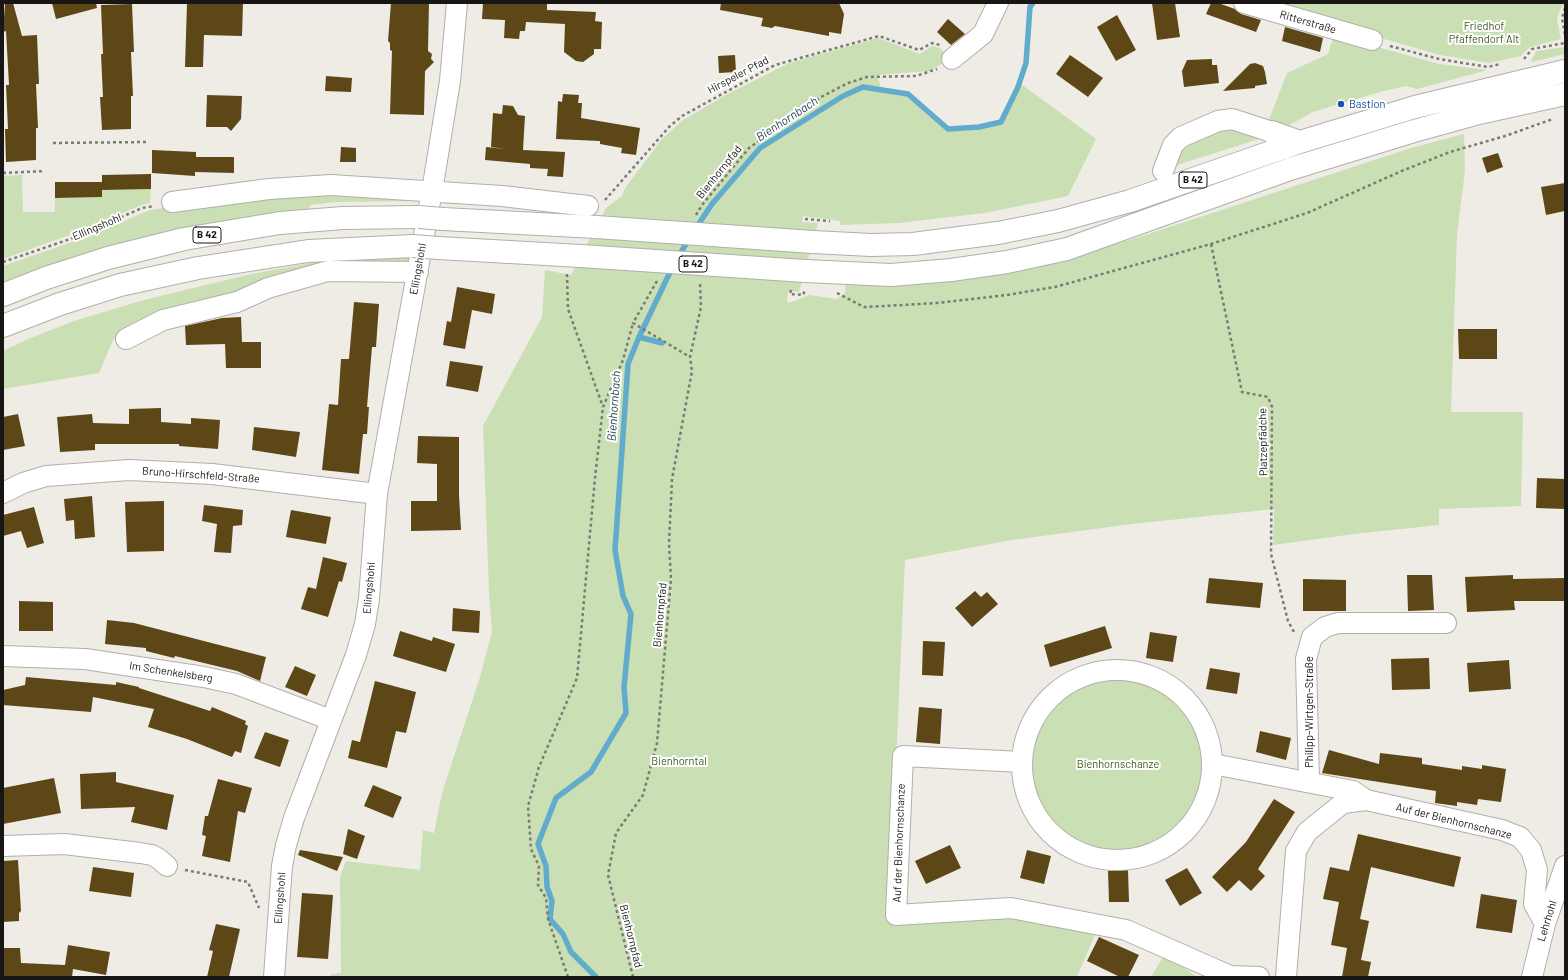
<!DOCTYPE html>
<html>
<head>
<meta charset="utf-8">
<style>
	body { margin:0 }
	#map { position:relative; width:1568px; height:980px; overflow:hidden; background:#efece6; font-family:Barlow,sans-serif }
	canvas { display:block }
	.frame { position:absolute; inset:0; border:4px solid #171614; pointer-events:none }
</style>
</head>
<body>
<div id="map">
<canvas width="1568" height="980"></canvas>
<div class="frame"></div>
</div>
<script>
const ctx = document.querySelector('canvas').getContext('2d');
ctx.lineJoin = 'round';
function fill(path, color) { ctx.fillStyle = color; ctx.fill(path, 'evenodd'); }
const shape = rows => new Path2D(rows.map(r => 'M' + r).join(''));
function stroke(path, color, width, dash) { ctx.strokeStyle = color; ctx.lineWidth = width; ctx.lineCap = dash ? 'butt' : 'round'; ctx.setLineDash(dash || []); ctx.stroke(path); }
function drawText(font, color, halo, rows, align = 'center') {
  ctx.font = font + ' Barlow,sans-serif'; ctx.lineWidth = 4; ctx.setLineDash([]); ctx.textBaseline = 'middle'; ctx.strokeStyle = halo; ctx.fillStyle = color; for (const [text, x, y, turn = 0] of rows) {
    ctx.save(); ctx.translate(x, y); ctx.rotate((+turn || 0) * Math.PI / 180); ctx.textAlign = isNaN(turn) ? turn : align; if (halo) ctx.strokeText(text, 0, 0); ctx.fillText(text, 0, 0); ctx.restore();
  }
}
const green = shape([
	[1258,3,1564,3,1559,12,1557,20,1561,39,1530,47,1521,56,1489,63,1440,55],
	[1334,35,1439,64,1488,70,1417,89,1406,86,1383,91,1313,112,1286,127,1267,125,1287,73,1328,54],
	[878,38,920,54,932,46,940,48,949,59,930,71,877,75,881,88,908,92,949,128,977,125,999,120,1016,86,1021,84,1096,139,1068,196,985,213,899,223,840,225,840,221,803,216,802,222,818,223,799,292,788,291,787,302,792,302,809,295,837,299,845,293,846,284,903,283,1056,261,1136,238,1411,148,1464,134,1465,171,1457,234,1451,412,1523,412,1521,506,1439,509,1439,525,1354,534,1273,545,1274,509,1132,524,1012,540,905,560,889,918,1009,916,1096,932,1077,977,331,977,331,974,341,973,340,877,346,861,420,870,423,830,434,833,442,793,480,677,492,632,489,593,483,426,542,317,545,270,571,275,606,208,622,196,625,188,662,139,683,120,726,95,789,63],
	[1565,47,1565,54,1531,62,1536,51],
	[1234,125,1262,138,1174,166,1176,156,1195,140],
	[22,175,23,212,55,212,55,198,102,197,102,190,151,189,150,203,141,205,75,233,3,259,3,176],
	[270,193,419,193,418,201,335,202,310,205,309,211,253,216,211,223,95,250,3,283,3,266,78,240,150,210],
	[409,257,409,263,328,267,159,317,113,340,99,373,3,389,3,351,28,339,74,321,140,301,247,275,326,260],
	'1030 764a88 88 0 1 1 176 0a88 88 0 1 1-176 0Z',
	[1163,957,1186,969,1197,977,1151,977]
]);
const stream = shape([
	[696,228,712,204,760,148,843,96,863,87,908,94,948,129,979,127,1001,122,1018,87,1026,63,1030,7,1033,3],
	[678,257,689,239],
	[639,337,662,343],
	[596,977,571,952,563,934,550,919,552,901,547,887,546,866,538,844,556,798,591,772,626,713,624,687,631,614,623,596,615,550,628,364,639,337,673,266]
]);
const building = shape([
	[5,3,13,3,22,36,37,35,39,84,36,84,38,128,36,128,36,160,6,162,5,129,8,129,6,85,9,85,6,31,3,32],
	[52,3,96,3,97,8,56,19],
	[187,3,243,3,242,36,204,35,203,67,185,67],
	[391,3,429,3,428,51,432,54,431,59,434,62,425,71,424,115,390,114,392,51,390,50,390,43,388,41],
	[483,3,547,3,547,10,596,12,595,21,602,22,601,49,594,49,594,54,583,62,576,61,564,52,565,24,526,22,525,31,520,31,519,39,504,38,505,20,482,19],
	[721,3,839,3,844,14,841,34,829,32,829,36,775,26,772,28,761,26,763,18,720,10],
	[1152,3,1175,3,1180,37,1157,40],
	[1211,3,1218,3,1235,9,1241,14,1261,20,1256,32,1206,14],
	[132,4,134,52,131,52,133,96,131,96,131,129,102,130,100,97,103,97,101,54,103,54,101,5],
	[1117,15,1136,50,1116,61,1097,27],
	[948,19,965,34,951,45,937,32],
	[1285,27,1323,38,1320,52,1282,41],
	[735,55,736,72,719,73,718,56],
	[1070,55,1103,78,1088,97,1056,74],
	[1212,59,1212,65,1217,65,1219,83,1184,87,1182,71,1187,60],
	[1255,63,1263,66,1265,72,1267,84,1255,86,1255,88,1223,91,1250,64],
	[326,76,352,78,351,92,325,91],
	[563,94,579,95,578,103,582,103,581,118,640,128,636,155,621,153,622,148,600,144,600,141,556,139,558,101,562,102],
	[207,95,242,96,241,119,231,131,227,127,206,127],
	[503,105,513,106,518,115,525,116,523,150,565,152,563,177,547,176,548,169,530,168,530,164,485,160,486,147,506,149,491,147,493,113,502,114],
	[341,147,356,148,356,162,340,162],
	[152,150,196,152,196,157,234,157,234,173,195,172,195,176,152,173],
	[1498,153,1503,167,1487,173,1482,158],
	[151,174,151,189,102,190,102,197,55,198,55,182,102,182,102,175],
	[1565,183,1565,211,1546,215,1541,187],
	[457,287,495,294,492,314,472,310,465,349,443,345,447,321,451,322],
	[354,302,379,304,376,347,372,347,367,407,369,407,367,434,363,434,359,474,322,470,329,404,338,405,341,359,349,359],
	[241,317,242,342,261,342,261,368,226,368,225,344,186,345,185,326,222,318],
	[1458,329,1497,329,1497,359,1459,359],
	[450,361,483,366,478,392,446,386],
	[161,408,161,422,191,424,191,418,220,420,218,449,179,446,179,444,95,444,95,450,60,452,57,417,92,414,93,423,129,424,129,409],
	[18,414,25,446,3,450,3,417],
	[254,427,300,432,296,457,252,450],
	[418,436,459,437,459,495,461,530,411,531,411,501,437,501,437,464,417,463],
	[1537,478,1565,479,1565,509,1536,508],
	[92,496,95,537,75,539,74,520,66,521,64,499],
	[164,501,164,551,127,552,125,502],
	[204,505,243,510,242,525,233,526,231,553,214,552,217,524,202,521],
	[34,507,44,543,27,548,21,531,3,536,3,515],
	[291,510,331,517,326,544,286,537],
	[323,557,347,563,342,582,339,581,328,617,301,609,308,587,316,589],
	[1407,575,1432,575,1434,610,1408,611],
	[1513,575,1513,579,1565,578,1565,601,1514,601,1515,610,1467,612,1465,577],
	[1209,578,1263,583,1260,608,1206,603],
	[1303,579,1346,580,1346,611,1303,611],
	[975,591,981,597,987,592,998,604,972,627,955,608],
	[19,601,53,602,53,631,19,631],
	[453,608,480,611,479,633,452,631],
	[107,620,134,623,266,657,260,681,237,671,175,656,174,658,146,651,146,648,105,644],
	[1105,626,1112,648,1050,667,1044,645],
	[400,631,432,641,433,637,455,644,446,672,393,656],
	[1150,632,1177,636,1173,662,1146,658],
	[923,641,945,642,943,676,922,675],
	[1429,658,1430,689,1392,690,1391,659],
	[1509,660,1511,689,1469,692,1467,663],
	[295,666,316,675,307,696,285,687],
	[1210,668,1240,673,1237,694,1206,689],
	[26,677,116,685,116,682,139,687,139,688,210,711,212,707,246,721,245,724,248,726,241,753,235,751,232,757,187,739,148,727,154,709,93,697,91,712,3,705,3,690,25,685],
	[375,681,416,692,406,733,396,731,387,768,348,758,352,740,360,742],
	[919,707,942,709,940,744,916,742],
	[1260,731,1291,738,1286,760,1256,752],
	[265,732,289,740,280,767,254,758],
	[1329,750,1379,764,1380,753,1422,758,1422,764,1462,770,1462,766,1482,769,1482,765,1506,769,1501,802,1478,799,1477,805,1457,802,1457,806,1435,803,1436,791,1322,773],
	[116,772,116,782,174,795,167,830,131,822,135,807,81,809,80,774],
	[54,778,61,813,3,824,3,788],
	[218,779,252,788,245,813,238,811,230,862,202,856,206,836,202,835,205,816,208,816],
	[373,785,402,797,393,818,364,806],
	[1274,799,1295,812,1258,869,1265,876,1251,891,1239,880,1227,892,1212,877,1246,842],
	[348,829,365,836,357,859,343,854],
	[1358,834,1461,857,1454,887,1371,867,1360,919,1369,921,1361,960,1371,962,1368,977,1342,977,1347,948,1331,945,1339,902,1323,899,1330,867,1349,871],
	[950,845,961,868,926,884,915,861],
	[300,850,343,857,337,871,298,855],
	[1027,850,1051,856,1044,884,1020,878],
	[18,860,21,911,19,913,19,921,3,922,3,861],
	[93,867,134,873,131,897,89,891],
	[1187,868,1202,893,1180,906,1165,880],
	[1128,870,1129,902,1109,902,1108,871],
	[302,893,333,895,328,959,297,957],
	[1481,894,1517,900,1512,933,1476,928],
	[216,924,240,929,229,977,207,977,213,951,209,950],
	[1099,937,1139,955,1128,977,1120,977,1087,961],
	[68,945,110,952,106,975,73,969,72,977,3,977,3,948,20,948,21,963,65,965]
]);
const path = shape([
	[1565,8,1562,18,1565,35],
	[1390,46,1439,59,1488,67,1500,64],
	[1524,59,1532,49,1565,43],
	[53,143,146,142],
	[3,173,45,171],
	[605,200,669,127,682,116,775,65,879,36,919,50,932,43,940,45],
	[696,215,702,205,749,148,821,97,848,83,867,77,916,76,937,69],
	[805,219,830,221],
	[1211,244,1242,392,1268,397,1272,407,1271,554,1288,621,1294,632],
	[3,262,76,237,142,208,154,206],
	[567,274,568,309,603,407],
	[657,281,633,323,690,357],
	[791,290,790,294,803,295,805,290],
	[837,293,864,307,885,306,937,303,1007,295,1055,287,1211,244,1307,213,1404,170,1450,152,1505,136,1553,119],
	[185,870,248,882,259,908],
	[568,977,548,919,546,898,538,885,539,866,531,849,528,806,539,767,577,678,595,478,603,407,623,360,633,323],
	[633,977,608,875,616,833,643,795,657,743,671,579,669,543,672,479,692,371,690,357,701,307,700,283]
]);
const minor = shape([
	[1244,3,1372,40],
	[952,59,983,34,998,3],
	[1163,171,1173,145,1181,137,1218,121,1232,119,1272,132],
	[172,202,269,189,331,185,502,196,588,206],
	[126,339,163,320,237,302,268,288,328,271,418,272],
	[3,493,23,483,46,476,129,470,212,474,377,494],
	[3,656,85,659,204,677,236,684,331,720],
	'1022 765a95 95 0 1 1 190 0a95 95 0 1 1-190 0Z',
	[1022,762,903,756,896,915,1011,908,1126,930,1230,976,1259,977],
	[1213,764,1353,791,1366,800,1502,830,1520,837,1531,850,1537,870,1534,904,1545,924],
	[1309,781,1306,659,1312,637,1325,627,1338,623,1446,623],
	[3,846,64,844,140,853,152,855,159,859,167,866],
	[274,977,282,866,286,845,294,818,356,655,365,624,369,599,377,494,432,191,450,81,457,3],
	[1286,977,1296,851,1307,832,1343,803,1366,800],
	[1532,977,1545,924,1565,866]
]);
const highway = shape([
	[1272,132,1300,142],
	[443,219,596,227],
	[813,242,871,245,913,244,998,233,1058,221,1130,201,1300,142,1415,107,1565,71],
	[438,248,581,256],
	[805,271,891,275,951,270,1007,262,1067,249,1290,169,1414,131,1479,113,1565,94],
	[3,295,46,278,108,258,184,239,280,223,343,218,419,217],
	[3,326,60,304,120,285,198,268,308,251,413,246]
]);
const highwayBridge = shape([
	[419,217,443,219],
	[596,227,813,242],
	[413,246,438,248],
	[581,256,805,271]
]);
const markers = [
	[1341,104,4,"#1a4fb4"]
];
const shields = [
	[1193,180,28],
	[207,235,28],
	[693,264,28]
];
const shieldNames = [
	["B 42",1193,180],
	["B 42",207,235],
	["B 42",693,264]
];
const streetNames = [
	["Ritterstraße",1308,22,16],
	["Hirspeler Pfad",738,75,-28],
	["Bienhornpfad",719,172,-51],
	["Ellingshohl",97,227,-23],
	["Ellingshohl",418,269,-80],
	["Platzepfädche",1263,442,-91],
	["Bruno-Hirschfeld-Straße",201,475,4],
	["Ellingshohl",369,588,-85],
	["Bienhornpfad",660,615,-85],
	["Im Schenkelsberg",171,672,9],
	["Philipp-Wirtgen-Straße",1309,712,-90],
	["Auf der Bienhornschanze",1454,821,14],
	["Auf der Bienhornschanze",899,843,-88],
	["Ellingshohl",280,898,-86],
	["Lehrhohl",1547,921,-73],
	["Bienhornpfad",631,936,76]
];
const parkNames = [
	["Friedhof",1484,26],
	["Pfaffendorf Alt",1484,39],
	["Bienhorntal",679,761],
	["Bienhornschanze",1118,764]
];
const transitNames = [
	["Bastion",1349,104]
];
const waterNames = [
	["Bienhornbach",787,119,-33],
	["Bienhornbach",614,406,-86]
];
fill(green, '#cadfb3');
stroke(stream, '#61abcd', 5.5);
fill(building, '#5d4717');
stroke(minor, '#b2afaa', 22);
stroke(highway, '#b2afaa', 24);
stroke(path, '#7c7a76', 2.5, [3, 3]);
stroke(minor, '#fff', 20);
stroke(highway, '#fff', 22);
stroke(highwayBridge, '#b2afaa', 24, []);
stroke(highwayBridge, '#fff', 22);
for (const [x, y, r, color] of markers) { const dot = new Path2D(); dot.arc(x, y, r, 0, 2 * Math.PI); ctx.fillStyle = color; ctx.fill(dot); stroke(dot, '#fff', 1.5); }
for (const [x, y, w] of shields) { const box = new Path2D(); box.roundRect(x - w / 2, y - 8, w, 16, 3); ctx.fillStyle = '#fff'; ctx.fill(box); stroke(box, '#171614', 1); }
drawText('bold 10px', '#171614', null, shieldNames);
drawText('11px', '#171614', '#fff', streetNames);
drawText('11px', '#3f5919', '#fff', parkNames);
drawText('11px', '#164399', '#fff', transitNames, 'left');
drawText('italic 12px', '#1d3f4e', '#fff', waterNames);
</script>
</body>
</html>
